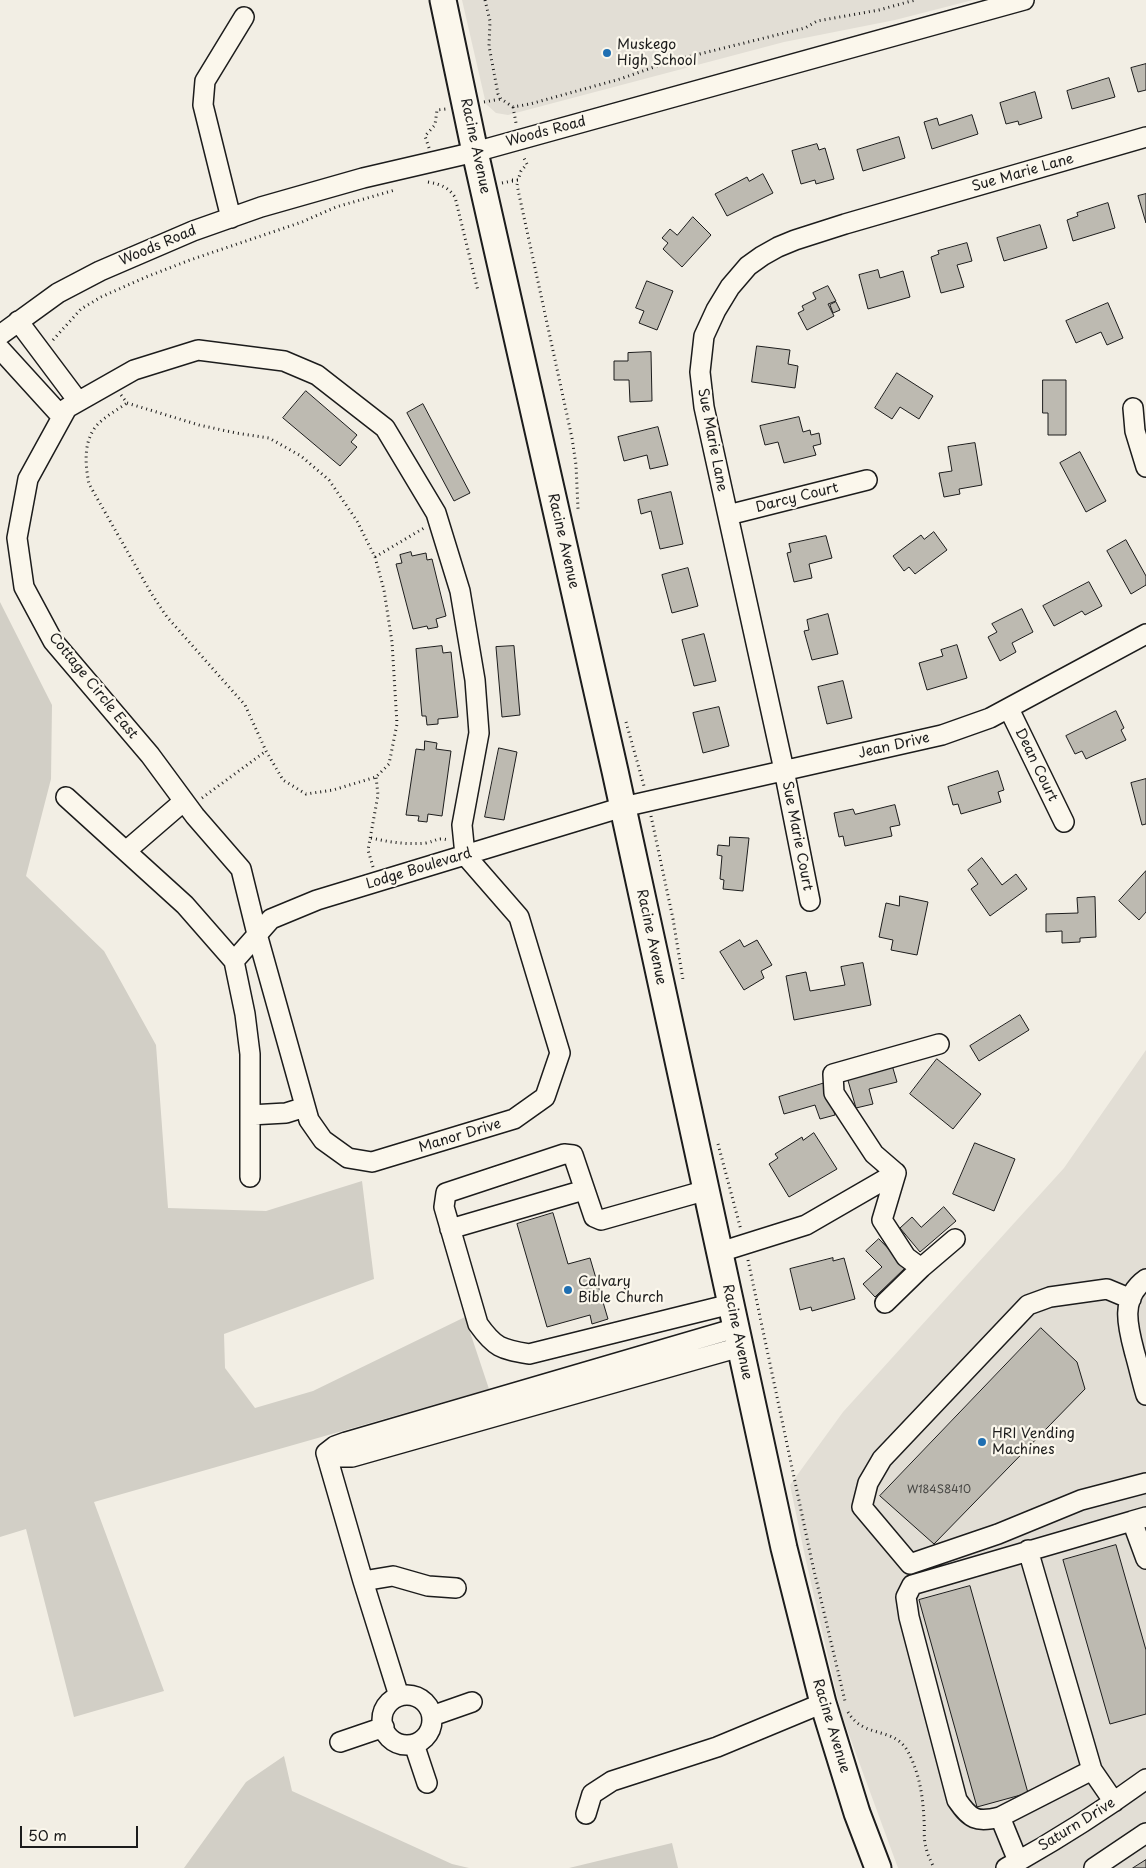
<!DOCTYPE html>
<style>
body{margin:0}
#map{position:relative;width:1146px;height:1868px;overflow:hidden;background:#f2eee4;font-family:"Playpen Sans",sans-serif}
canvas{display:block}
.scale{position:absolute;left:20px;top:1826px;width:118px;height:22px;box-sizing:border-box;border:2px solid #1c1c1c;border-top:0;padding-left:6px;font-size:15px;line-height:18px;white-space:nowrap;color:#1c1c1c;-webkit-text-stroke:4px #fbf7ec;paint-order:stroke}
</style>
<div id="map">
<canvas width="1146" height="1868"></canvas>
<div class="scale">50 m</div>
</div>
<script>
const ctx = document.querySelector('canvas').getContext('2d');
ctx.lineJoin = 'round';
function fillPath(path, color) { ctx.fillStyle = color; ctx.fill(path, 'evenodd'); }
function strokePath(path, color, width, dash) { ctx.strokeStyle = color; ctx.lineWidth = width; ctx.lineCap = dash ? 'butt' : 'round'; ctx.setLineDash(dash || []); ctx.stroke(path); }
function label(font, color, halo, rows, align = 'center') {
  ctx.font = font + ' "Playpen Sans",sans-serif'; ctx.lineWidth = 4.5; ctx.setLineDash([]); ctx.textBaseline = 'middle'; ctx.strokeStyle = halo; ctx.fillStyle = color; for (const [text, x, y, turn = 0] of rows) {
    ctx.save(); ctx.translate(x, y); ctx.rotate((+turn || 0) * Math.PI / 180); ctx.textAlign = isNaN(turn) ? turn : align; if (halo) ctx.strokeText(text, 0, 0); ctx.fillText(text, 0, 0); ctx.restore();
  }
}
const built = new Path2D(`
 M462 0H973L895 20 784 42 508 115 496 113 486 104Z
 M1146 1050V1868H898L841 1713 806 1561 790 1485 843 1412 1064 1168Z`);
const green = new Path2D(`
 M0 602 52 705 51 779 26 876 104 951 156 1045 168 1208 266 1211 362 1181 374 1279 224 1334 225 1368 255 1408 313 1391 465 1317 489 1389 94 1502 164 1691 74 1717 26 1529 0 1537Z
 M284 1756 292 1791 452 1864 469 1868H184L246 1782Z
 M672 1843 678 1868H569Z`);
const building = new Path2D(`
 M1146 64V90L1138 92 1131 68Z
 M1109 78 1115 97 1072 109 1067 91Z
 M1035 92 1042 118 1019 125 1018 121 1006 124 1000 103Z
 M972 115 978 134 932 149 924 122 937 118 939 125Z
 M899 137 905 158 863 171 857 150Z
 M817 144 819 150 825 148 834 179 816 184 815 180 801 184 792 151Z
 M763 174 773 193 727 216 715 194 747 177 749 181Z
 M1146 194V223L1138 196Z
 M1108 203 1115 228 1073 241 1067 220 1078 216 1077 213Z
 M693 217 711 235 682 267 663 249 668 243 662 238 670 229 677 235Z
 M1040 225 1047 248 1004 261 997 238Z
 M967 243 972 261 957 265 964 287 941 293 931 257 939 254 938 251Z
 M878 270 880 278 903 271 910 297 868 309 859 275Z
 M647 281 673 291 657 330 639 323 644 311 636 308Z
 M828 286 836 301 828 304 834 316 807 330 798 313 804 310 802 306 816 299 813 293Z
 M836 302 840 310 833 313 830 305Z
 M1108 303 1123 338 1107 345 1101 332 1076 343 1066 321Z
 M757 346 790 350 788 364 798 366 795 388 752 382Z
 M651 352 652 401 630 402 629 380H614V361H628V353Z
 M897 373 933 396 919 419 900 407 892 419 875 408Z
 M1043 380H1066V435H1048V413H1043Z
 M306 391 357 435 351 442 357 447 340 466 283 418Z
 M423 404 470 493 454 501 407 413Z
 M799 417 803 432 810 430 811 435 819 433 821 444 813 446 816 455 784 463 778 442 765 445 760 426Z
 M658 427 668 465 650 469 647 455 624 461 618 437Z
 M975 443 982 485 959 489 960 494 944 497 939 473 952 471 948 447Z
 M1080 452 1106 501 1086 512 1060 463Z
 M671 492 683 544 660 549 651 511 641 514 638 500Z
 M934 532 947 550 915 574 909 567 904 571 893 556 921 535 924 539Z
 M826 536 832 558 809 564 812 578 794 582 787 553 791 552 789 544Z
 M1126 540 1146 576V585L1131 594 1107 551Z
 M411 552 412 556 426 553 427 560 432 559 446 616 436 619 438 627 428 629 427 626 413 629 396 564 402 563 400 555Z
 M688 568 698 606 672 613 662 575Z
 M1089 582 1102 606 1085 615 1082 611 1054 626 1043 606Z
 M1022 609 1033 632 1012 643 1016 652 1000 661 988 637 997 632 992 624Z
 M828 614 838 654 812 660 804 631 809 630 807 620Z
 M704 634 716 681 694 686 682 640Z
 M957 645 967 678 927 690 919 663 943 656 941 650Z
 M442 646 443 653 451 652 458 717 438 719V724L427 725 426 716H422L416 649Z
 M514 646 520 715 502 717 496 647Z
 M843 681 852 718 827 724 818 687Z
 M719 707 729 746 703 753 693 713Z
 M1116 711 1124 728 1121 730 1126 740 1086 759 1082 751 1075 754 1066 736Z
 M425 741 437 743 436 749 451 751 442 816 428 814 427 822 418 821 419 816 406 815 416 749 424 750Z
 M499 748 517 752 504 820 485 817Z
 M998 771 1004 790 998 792 1001 802 961 814 958 804 953 805 948 787Z
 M1146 779V824L1142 825 1131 783Z
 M895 805 900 825 890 827 892 836 845 846 843 836 839 837 834 813 853 809 855 814Z
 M730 837 749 838 743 891 723 889 724 880 720 879 722 856 717 855 718 845 729 846Z
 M982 858 1002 885 1016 874 1027 889 990 916 971 889 978 884 968 870Z
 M1146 871V912L1139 920 1119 901Z
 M900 896 928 902 917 955 891 950 893 940 879 937 886 903 899 906Z
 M1095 897 1096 937 1080 938V942L1062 943V931L1046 932V914L1078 913 1077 898Z
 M740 940 744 947 757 940 772 965 761 971 764 978 744 990 720 952Z
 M863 963 871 1005 794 1020 786 976 806 972 810 991 845 985 841 967Z
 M1020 1015 1029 1030 979 1061 970 1046Z
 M937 1059 981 1094 953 1129 910 1094Z
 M892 1065 897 1082 869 1089 873 1104 856 1108 847 1077Z
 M825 1083 835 1115 820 1119 815 1105 784 1114 779 1097Z
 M814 1133 837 1169 789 1197 769 1164 778 1158 775 1154 802 1137 803 1140Z
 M975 1143 1015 1159 994 1211 953 1194Z
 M944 1207 956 1221 920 1252 900 1228 912 1217 921 1227Z
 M553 1213 568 1264 590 1258 608 1319 592 1324 590 1315 547 1327 517 1224Z
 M879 1239 906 1267 875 1297 863 1284 882 1267 866 1251Z
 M833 1258V1261L844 1258 855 1299 812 1311 811 1307 800 1310 790 1269Z
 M1041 1328 1077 1362 1085 1389 934 1544 880 1496Z
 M1116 1545 1146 1650V1714L1110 1724 1063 1560Z
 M970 1586 1028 1793 977 1807 919 1600Z
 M1146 1860V1868H1133Z`);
const path = new Path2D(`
 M485 0 490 21 489 46 498 94 501 99 513 107 530 104 620 79 671 61 805 28 817 21 879 10 915 0
 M484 102 501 99
 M513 107 516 123
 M429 148 425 136 435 125 437 110 446 109
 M512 180H518L517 185 572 438 576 465 578 509
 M428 182C440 184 448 187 455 197L478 291
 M502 183 518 180 521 171 527 164 523 156
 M53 340 81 309 101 297 146 277 190 260 302 222 336 207 395 190
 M121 395 127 403 199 425 236 433 269 438 301 456 329 480 357 521 375 557 384 590 392 642 397 724 389 764 376 777 333 790 306 794 283 780 266 751 245 705 167 617 151 593 89 484C85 464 83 440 98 424 106 416 117 410 127 403
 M375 557 424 528
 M626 722 644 786
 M202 798 266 751
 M651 816 673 919 683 980
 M371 838C389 842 407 845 426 843 436 841 437 837 448 840
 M373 867 368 850 378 795 376 777
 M718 1144 741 1230
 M748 1260 812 1562 845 1701
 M848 1712C864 1739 892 1726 907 1750 919 1771 923 1796 924 1820 925 1828 923 1838 926 1847 927 1854 931 1861 934 1868`);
const minor = new Path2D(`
 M231 218 203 105 205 81 244 17
 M18 321 78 401
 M0 335 58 293 100 271 193 231 261 207 363 178 475 152 1024 0
 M0 349 62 417
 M198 350 284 361 317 375 385 428 436 513 460 591 475 680 479 733 462 825 465 855 519 917 560 1053 545 1097 514 1119 372 1162 348 1158 323 1140 309 1120 257 934 241 869 195 816 150 755 53 641 24 587 17 538 28 479 67 408 134 370Z
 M1133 408 1135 431 1146 467
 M728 515 867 480
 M1009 709 1064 822
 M66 797 185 905 234 961 245 1014 250 1054V1177
 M126 851 184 801
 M810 901 784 770 704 407 700 372 704 336 716 310 730 287 748 266 762 256 778 247 795 240 845 224 1146 137
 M234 961 271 919 317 900 623 807 942 735 990 718 1146 634
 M250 1115 286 1113 305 1107
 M896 1173 874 1154 834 1093 833 1074 939 1044
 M896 1173 882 1220 906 1257 921 1268 955 1239
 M707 1190 601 1220 594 1217 573 1155 564 1154 446 1193 444 1207 478 1324C495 1348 501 1349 529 1354L731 1304
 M450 1229 584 1190
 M720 1252 806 1225 896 1173
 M1146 1279C1119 1298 1128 1328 1135 1354 1139 1368 1142 1382 1146 1395
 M1131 1299 1107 1289 1050 1297 1028 1305 882 1459 868 1483 862 1507 910 1564 998 1534 1081 1500 1146 1483
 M885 1303 921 1268
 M326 1453 336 1457H352L740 1347
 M326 1453 335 1446 346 1442 736 1328
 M326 1453 363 1581 399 1696
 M1146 1517 1132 1521 1146 1559
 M1028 1550 1092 1770
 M363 1581 393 1576 428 1586 456 1588
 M382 1720a25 25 0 1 1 50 0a25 25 0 1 1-50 0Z
 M432 1716 472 1702
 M340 1742 384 1727
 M414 1744 427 1783
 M586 1814 592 1794 612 1781 717 1747 823 1703
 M1000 1817C976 1823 970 1819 957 1800L909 1617 906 1597 912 1585 1132 1521
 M1018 1861 1000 1817 1092 1770 1114 1802
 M1006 1868C1055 1841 1101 1812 1146 1779
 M1094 1868 1146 1833`);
const major = new Path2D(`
 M443 0 475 152 615 771 784 1548 823 1703 857 1813 878 1868`);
const markers = [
 [607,53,5,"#1f6fb2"],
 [568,1290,5,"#1f6fb2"],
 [982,1442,5,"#1f6fb2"]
];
const numberNames = [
 ["W184S8410",939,1490]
];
const poiNames = [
 ["Muskego",617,45],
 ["High School",617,61],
 ["Calvary",578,1282],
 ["Bible Church",578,1298],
 ["HRI Vending",992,1434],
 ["Machines",992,1450]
];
const streetNames = [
 ["Woods Road",546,132,-15],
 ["Racine Avenue",475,146,78],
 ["Sue Marie Lane",1023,173,-16],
 ["Woods Road",158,246,-23],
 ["Sue Marie Lane",712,440,79],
 ["Darcy Court",797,498,-14],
 ["Racine Avenue",563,541,77],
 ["Cottage Circle East",93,686,51],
 ["Jean Drive",894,746,-13],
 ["Dean Court",1036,765,64],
 ["Sue Marie Court",797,836,79],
 ["Lodge Boulevard",419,869,-17],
 ["Racine Avenue",651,937,78],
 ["Manor Drive",460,1136,-17],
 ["Racine Avenue",737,1332,78],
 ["Racine Avenue",831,1726,73],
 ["Saturn Drive",1077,1825,-32]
];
fillPath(built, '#e2ded5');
fillPath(green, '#d2cfc6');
fillPath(building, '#bdbab1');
strokePath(building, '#1c1c1c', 1);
strokePath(minor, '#1c1c1c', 22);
strokePath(major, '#1c1c1c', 29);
strokePath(path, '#1c1c1c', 3, [1, 4]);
strokePath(minor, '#fbf7ec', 19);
strokePath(major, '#fbf7ec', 25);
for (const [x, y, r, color] of markers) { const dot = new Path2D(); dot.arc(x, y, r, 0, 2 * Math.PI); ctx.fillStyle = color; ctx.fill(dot); strokePath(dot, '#fbf7ec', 2); }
label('11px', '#444441', null, numberNames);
label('14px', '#1c1c1c', '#fbf7ec', poiNames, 'left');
label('14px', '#1c1c1c', '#fbf7ec', streetNames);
</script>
